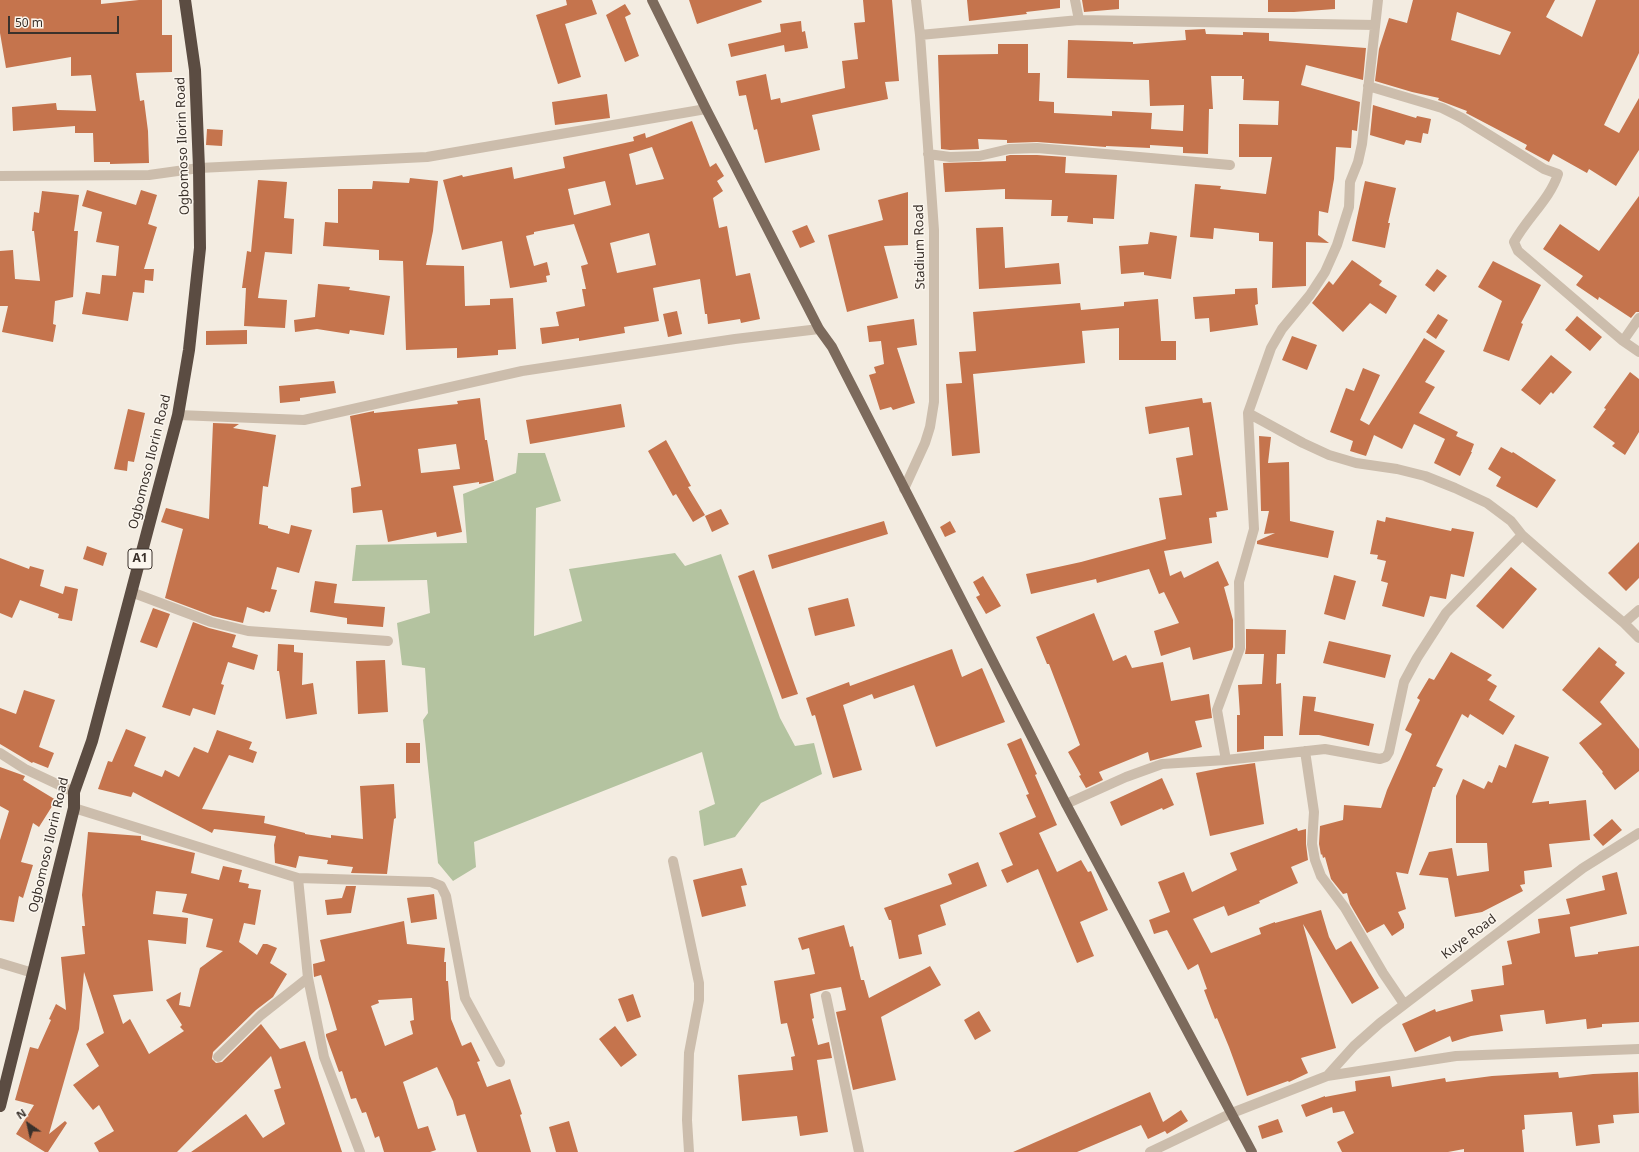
<!DOCTYPE html>
<style>
body{margin:0}
#map{position:relative;width:1639px;height:1152px;overflow:hidden;background:#f3ece1;font-family:"Noto Sans",sans-serif}
canvas{display:block}
.north{position:absolute;left:8px;top:1104px;width:40px;height:40px;-webkit-text-stroke:3px #fbf6ee;paint-order:stroke;rotate:326deg;font-size:11px;font-weight:700;line-height:16px;text-align:center;color:#3a312b}
.north::after{content:'';display:block;margin:auto;width:14px;height:18px;background:#3a312b;clip-path:polygon(50% 0,100% 100%,50% 72%,0 100%)}
.scale{position:absolute;left:8px;top:16px;width:111px;height:18px;box-sizing:border-box;border:2px solid #3a312b;border-top:0;padding-left:5px;font-size:12px;line-height:14px;white-space:nowrap;color:#3a312b;-webkit-text-stroke:3px #fbf6ee;paint-order:stroke}
</style>
<div id="map">
<canvas width="1639" height="1152"></canvas>
<div class="north">N</div>
<div class="scale">50 m</div>
</div>
<script>
const ctx = document.querySelector('canvas').getContext('2d');
ctx.lineJoin = 'round';
function fillPath(path, color) { ctx.fillStyle = color; ctx.fill(path, 'evenodd'); }
function strokePath(path, color, width, dash) { ctx.strokeStyle = color; ctx.lineWidth = width; ctx.lineCap = dash ? 'butt' : 'round'; ctx.setLineDash(dash || []); ctx.stroke(path); }
function label(font, color, halo, rows, align = 'center') {
  ctx.font = font + ' "Noto Sans",sans-serif'; ctx.lineWidth = 3; ctx.setLineDash([]); ctx.textBaseline = 'middle'; ctx.strokeStyle = halo; ctx.fillStyle = color; for (const [text, x, y, turn = 0] of rows) {
    ctx.save(); ctx.translate(x, y); ctx.rotate((+turn || 0) * Math.PI / 180); ctx.textAlign = isNaN(turn) ? turn : align; if (halo) ctx.strokeText(text, 0, 0); ctx.fillText(text, 0, 0); ctx.restore();
  }
}
const green = new Path2D(`
 M518 453H545L561 501 536 508 534 636 582 621 569 569 675 553 685 566 721 554 780 718 795 746 814 743 822 774 761 803 735 837 704 846 699 811 715 804 702 752 474 842 476 867 453 881 438 863 423 720 428 713 425 668 402 665 397 623 430 613 427 580 352 581 356 545 467 543 463 494 516 473Z`);
const building = new Path2D(`
 M0 0H101V4L139 0H162V35H172V72L136 73 140 101 144 100 148 131 149 163 110 164V162H94L93 133H75V126L13 131 12 107 56 103 57 110 96 111 91 75 71 76V57L6 68 0 33Z
 M566 0H592L597 14 565 24 581 77 558 84 536 15 567 5Z
 M689 0H761L762 2 697 24Z
 M863 0H892L899 81 885 82 888 99 812 115 820 150 765 163 757 129 754 130 746 95 739 96 736 81 766 74 771 100 780 98 781 103 845 88 842 61 858 59 854 23 865 22Z
 M967 0H1060V8L1026 12 1027 14 969 21Z
 M1082 0H1119V9L1084 12Z
 M1268 0H1335V9L1294 12H1268Z
 M1413 0H1555L1546 17 1582 37 1596 0H1639V53L1604 125 1619 133 1639 98V150L1616 186 1589 169 1587 173 1553 154 1549 162 1525 149 1527 145 1468 114 1466 113 1467 111 1438 100 1439 98 1412 92 1375 81 1379 49 1389 18 1407 23ZM1457 12 1511 32 1500 55 1451 40Z
 M625 4 631 14 625 17 639 56 625 62 606 15Z
 M801 21 802 32 805 31 808 48 785 52 784 45 731 57 728 44 781 32 780 24Z
 M1205 29 1206 34 1243 35V32L1269 33V41L1366 48 1363 80 1306 65 1301 85 1360 102 1357 131 1352 130 1351 148 1336 147 1334 179 1328 213 1319 211 1318 235 1329 243 1306 242V286L1272 288 1273 242 1259 241V233L1214 228 1213 239 1190 237 1195 184 1221 186 1220 189 1266 194 1272 157H1239V124L1278 125 1279 101 1243 100 1244 79H1242V76H1211L1213 109H1209L1208 154 1183 153V147L1150 145V148L1106 146V147L1037 142 1007 143V140L978 139 979 149 950 150 941 149 938 55 998 54V44H1028V73H1040L1039 101 1054 102V113L1112 116V111L1152 113 1151 129 1183 131 1184 105 1150 106 1149 80 1067 78 1068 40 1133 42V44L1186 40 1185 30Z
 M607 94 610 118 555 125 552 102Z
 M1373 105 1416 118 1417 116 1431 119 1428 134 1423 133 1421 143 1406 140 1404 145 1370 135Z
 M692 121 710 167 716 163 724 176 717 181 723 191 713 198 719 228 727 226 736 276 750 273 760 319 741 323 740 319 708 324 707 314H705L700 279 653 288 659 321 624 327 625 333 579 341V338L542 344 540 328 559 326 556 312 585 306 582 289H586L581 266 588 264 574 224 534 232V234L526 236 534 266 547 262 550 275 546 276 547 282 510 288 502 241 462 250 443 180 462 175 463 177 512 167 514 179 565 168 563 157 634 141 633 137 645 133 646 138 649 137ZM652 147 664 179 636 185 629 154ZM605 181 611 205 574 215 568 189ZM649 233 656 265 617 273 610 243Z
 M207 129 223 130 222 146 206 145Z
 M1010 155H1037L1066 157 1065 173 1117 175 1114 219 1093 218V224L1067 222 1068 216H1051L1052 200 1005 199V189L945 192 943 163 1006 161V156Z
 M410 178 438 181 433 231 426 265 464 266 465 306 490 305V299L513 298 516 349 498 350V355L457 358V348L406 350 403 261 379 260V250L323 246 325 222 338 223V189H372L373 181 409 183Z
 M258 180 287 182 284 218 294 219 292 254 265 252 258 298 287 300 285 328 244 326 246 288H242L247 251 251 252Z
 M1365 181 1396 188 1388 223H1390L1385 248 1352 241Z
 M87 190 136 205 141 190 157 195 148 224 157 227 144 269H154L153 281 145 280 144 293 133 292 128 321 82 314 86 292 100 294 102 275 116 276 119 246 96 242 102 212 82 206Z
 M42 191 79 195 74 231H78L73 297 55 301 53 324 56 325 53 342 2 332 8 306H0V251L13 250 15 279 40 281 34 231H32L34 212 39 213Z
 M908 192V245L884 246 898 298 847 312 828 235 883 220 878 200Z
 M1639 196V312H1636L1631 318 1599 297 1598 300 1576 285 1583 276 1543 249 1560 224 1599 251Z
 M807 225 815 242 800 248 792 231Z
 M1003 227 1005 268 1059 263 1061 284 979 289 976 228Z
 M1150 232 1177 236 1171 279 1144 275V272L1121 274 1119 246 1148 244Z
 M1352 260 1382 281 1379 285 1397 296 1386 314 1370 303 1343 332 1312 303 1329 281 1333 285Z
 M1493 261 1541 285 1521 323 1523 324 1509 361 1483 351 1502 301 1478 287Z
 M1437 269 1447 276 1434 292 1425 285Z
 M318 284 350 287 349 290 390 296 384 335 350 330 349 334 317 329 295 332 294 320 315 317Z
 M1257 288 1258 304 1255 305 1258 325 1210 332 1209 318 1195 319 1193 297 1235 294V289Z
 M1158 299 1161 341H1176V360H1119V328L1082 331 1085 363 973 374 980 453 952 456 946 384 962 383 959 352 976 351 973 312 1080 303 1081 310 1124 306V302Z
 M677 311 682 334 668 337 663 314Z
 M1438 314 1448 320 1436 339 1426 332Z
 M1577 316 1602 337 1590 351 1565 330Z
 M914 319 917 345 897 348 915 403 893 410 891 407 880 410 869 375 876 373 874 367 884 364 881 341 869 342 867 326Z
 M247 330V344L206 345V331Z
 M1292 336 1317 345 1307 370 1282 360Z
 M1424 338 1445 351 1425 382 1435 387 1419 413 1458 432 1456 436 1474 444 1471 452H1472L1460 476 1434 463 1445 439 1414 424 1402 449 1374 435 1366 456 1350 451 1353 441 1330 432 1346 388 1354 391 1363 368 1380 375 1360 420 1369 425Z
 M1551 355 1572 372 1553 394 1551 392 1540 405 1521 390Z
 M1630 372 1639 379V432L1625 455 1612 446 1615 443 1593 427 1606 409 1604 408Z
 M334 381 336 393 300 398V401L280 403 279 386Z
 M480 398 485 440H487L494 481 479 484V482L453 486 462 532 437 537 436 532 388 542 382 510 353 513 351 488 361 486 350 416 374 411V413L458 404 457 401ZM456 444 460 469 421 473 418 449Z
 M1202 398 1203 403 1211 402 1228 510 1216 512 1217 517 1209 518 1212 543 1164 551 1170 576 1181 571 1184 578 1218 561 1229 585 1224 587 1233 620V647L1232 650 1193 660 1190 647 1161 656 1154 631 1179 623 1164 592 1159 594 1149 569 1097 583 1096 579 1031 594 1026 574 1081 562 1166 539 1159 498 1182 495 1176 458 1193 455 1189 427 1149 434 1145 407Z
 M621 404 625 427 530 444 526 420Z
 M128 409 145 413 134 462 128 461 127 471 114 469Z
 M213 423 239 424 233 428 276 435 268 487 263 486 259 524 268 526V528L289 534 291 525 312 530 299 573 277 567 271 589 277 590 270 612 265 611 264 613 247 607 243 623 213 616 165 598 183 529 161 522 166 508 209 519Z
 M1259 436 1271 437 1268 463 1289 462 1290 521 1334 531 1328 558 1257 544V541L1275 533 1264 534 1269 511H1261Z
 M666 440 691 486 688 487 705 515 693 522 676 494 673 496 648 451Z
 M1501 447 1512 453 1513 452 1556 480 1537 508 1496 486 1501 477 1488 469Z
 M721 509 729 524 712 532 705 516Z
 M1386 517 1451 531 1452 528 1474 532 1464 577 1451 574 1446 599 1430 596 1424 617 1382 606 1388 583 1381 581 1386 561 1377 559 1378 555 1370 554 1377 520 1385 522Z
 M884 521 888 534 772 569 768 555Z
 M950 521 956 532 945 537 940 527Z
 M1639 542V578L1626 591 1608 573Z
 M87 546 107 553 103 566 83 559Z
 M0 558 29 569 30 566 44 570 40 586 63 594 65 586 78 589 72 621 58 618 59 614 20 600 12 618 0 613Z
 M1511 567 1537 589 1503 629 1476 606Z
 M754 570 798 694 782 699 738 576Z
 M1334 575 1356 581 1345 620 1324 614Z
 M983 576 1001 606 986 614 976 597 980 595 973 582Z
 M315 581 337 584 334 603 385 607 383 627 347 624V618L310 612Z
 M848 598 855 626 815 636 808 608Z
 M153 608 170 614 157 648 140 642Z
 M1094 613 1113 661 1126 655 1132 668 1163 662 1171 701 1209 694 1212 718 1195 721 1202 747 1150 761 1148 752 1099 772 1103 780 1086 788 1079 776 1081 775 1068 752 1080 745 1049 664H1047L1036 637Z
 M193 622 209 628 236 635 232 647 258 655 254 670 228 662 221 684 224 685 215 715 193 708 190 716 162 707Z
 M1246 629 1286 630 1285 654H1277L1276 684 1281 683 1283 736H1264V749L1237 752V715H1240L1238 685 1262 684 1264 654H1245L1246 648Z
 M1329 641 1391 655 1385 678 1323 663Z
 M278 644 294 645V652L303 653 302 685 313 683 317 714 286 719 279 671H277Z
 M1599 647 1617 662 1615 665 1625 673 1600 702 1639 749V771L1615 790 1602 773 1603 772 1579 743 1602 724 1562 690Z
 M952 649 962 677 982 668 1005 722 936 747 914 685 874 699 872 694 843 705 862 770 833 778 815 715 812 716 806 698 849 682 850 686Z
 M1451 652 1492 675 1487 680 1497 686 1489 700 1515 716 1503 735 1470 714 1468 718 1462 714 1436 766 1443 769 1435 787H1433L1408 874 1396 872 1406 909 1398 912 1404 924V928L1392 936 1384 924 1367 933 1350 904 1347 893 1343 894 1331 879 1325 857 1323 858 1322 854 1321 855 1319 844 1320 826 1343 820 1344 805 1381 808 1387 790 1412 734 1405 730 1420 700 1417 698 1429 678 1434 680Z
 M385 660 388 712 358 714 356 661Z
 M24 690 55 700 39 747 54 753 48 768 33 762 32 763 0 744V708L16 714Z
 M1303 696 1316 697 1314 711 1374 724 1369 746 1319 735H1299Z
 M126 729 146 737 134 766 162 777 165 770 179 777 194 747 208 753 217 730 252 742 249 749 257 752 253 763 229 755 202 809 265 816 264 823 305 833V834L331 838V835L363 839 360 786 394 784 396 818 394 819 387 874 351 873 353 867 327 864 328 860 299 856 296 868 275 863 274 845 276 836 214 829 212 833 133 792 131 797 98 789 108 761 112 762Z
 M1021 738 1037 774 1035 775 1057 825 1039 833 1057 872 1081 860 1088 872 1091 871 1108 910 1080 922 1094 956 1077 963 1038 869 1007 883 1001 870 1013 865 999 833 1036 817 1026 795 1029 794 1007 744Z
 M406 743H420V763H406Z
 M1515 744 1549 757 1532 803 1549 801V804L1586 800 1590 840 1549 844 1552 867 1524 871 1525 884 1520 885 1523 891 1482 912 1455 917 1448 878 1419 875 1429 852 1452 848 1457 876 1489 871 1487 843H1456V796L1463 779 1484 789 1488 781 1492 783 1499 765 1506 768Z
 M1255 763 1264 824 1210 836 1196 773 1226 767Z
 M0 767 25 776 23 780 56 800 39 827 33 823 21 862 33 865 23 898 19 896 14 922 0 920V840L9 811 0 806Z
 M1162 778 1174 805 1163 810 1162 808 1121 826 1110 802Z
 M1612 819 1622 830 1603 846 1593 835Z
 M1297 828 1298 831 1306 829V844L1308 860 1291 867 1298 883 1259 901 1260 903 1228 916 1224 906 1193 919 1211 953 1261 934 1259 928 1275 922V923L1321 910 1329 937 1336 950 1351 941 1379 988 1352 1004 1303 924 1336 1048 1301 1058 1308 1073 1289 1082 1288 1081 1247 1096 1229 1047 1217 1018 1215 1019 1204 990 1207 989 1198 964 1188 970 1167 930 1154 934 1149 920 1170 912 1158 882 1184 872 1192 892 1237 870 1230 853Z
 M88 832 141 836V840L195 853 191 873 219 880 223 866 242 870 239 882 249 884 248 888 261 890 255 925 244 923 239 942 257 955 263 944H267L277 948 270 963 287 974 273 997 256 1010 213 1052 212 1059 216 1063 222 1062 261 1024 280 1049 305 1041 342 1152H191L246 1114 263 1138 285 1124 274 1090 281 1088 271 1056 177 1152H99L94 1143 114 1131 99 1105 93 1110 73 1085 99 1066 86 1044 104 1033 84 972 79 1029 49 1134 65 1121 67 1123 48 1152H45L16 1134 34 1105 15 1100 30 1047 38 1049 51 1020 49 1019 56 1004 66 1010 61 957 85 954 82 926H85L82 895ZM156 891 187 894 182 912 213 919 206 947 223 951 200 968 190 1007 179 1005 181 992 166 1000 182 1025 180 1027 184 1031 149 1054 130 1019 123 1024 113 995 153 991 148 940 186 944 188 918 153 914Z
 M978 862 987 886 940 905 946 925 918 935 922 954 899 959 891 920H889L884 908 952 884 948 874Z
 M742 868 747 885 741 886 746 906 702 917 693 880Z
 M1617 872 1627 914 1570 927 1575 957 1598 954V952L1639 946V1022L1602 1024V1027L1587 1029 1586 1019 1546 1024 1544 1010 1500 1015 1503 1031 1471 1036 1452 1042 1450 1036 1415 1052 1402 1024 1435 1009 1436 1012 1473 1001 1471 990 1504 985 1502 966 1512 964 1507 941 1540 933 1538 919 1570 914 1566 899 1605 890 1602 876Z
 M346 886H356L351 913 327 915 325 900 342 898Z
 M434 894 437 919 411 923 407 898Z
 M404 921 407 944 445 948 444 962H446V981H448L451 1019 462 1046 471 1042 480 1061 477 1062 487 1087 510 1079 522 1114 520 1115 531 1152H477L465 1114 457 1116 453 1101 437 1067 403 1082 418 1129 428 1126 436 1150 430 1152H384L379 1136 375 1138 366 1112 362 1113 356 1098 351 1099 342 1071 339 1072 326 1036V1034L337 1030 321 975 314 977 313 964 325 961 320 940ZM412 998 414 1020 410 1021 413 1034 385 1046 371 1006 379 1003 378 1000Z
 M844 925 850 947 853 946 861 980H864L869 998 930 966 941 985 881 1017 896 1080 853 1090 836 1012 846 1010 841 987 824 990 810 994 814 1018 812 1019 818 1045 829 1042 832 1058 817 1060 828 1132 800 1136 797 1116 742 1121 738 1075 793 1070 791 1057 795 1056 787 1023 781 1024 774 981 815 974 809 948 802 950 798 938Z
 M633 994 641 1017 627 1022 618 999Z
 M979 1011 991 1031 975 1040 964 1020Z
 M615 1026 637 1055 621 1067 599 1039Z
 M1558 1072 1559 1078 1593 1074 1638 1072 1639 1113 1613 1115 1614 1123 1598 1125 1600 1143 1576 1146 1572 1112 1524 1115 1525 1129 1522 1130 1524 1152H1464V1149L1448 1152H1342L1337 1142 1354 1133 1344 1111 1333 1113 1332 1107 1306 1117 1301 1105 1325 1096V1097L1356 1091 1355 1081 1390 1076 1392 1087 1445 1078 1446 1082 1492 1076Z
 M1150 1092 1163 1122 1181 1110 1188 1121 1167 1134 1165 1131 1148 1139 1141 1125 1077 1152H1013Z
 M1278 1119 1283 1132 1262 1139 1258 1126Z
 M569 1121 578 1152H556L549 1127Z`);
const minor = new Path2D(`
 M1075 0 1079 20
 M920 35 1079 20 1375 25
 M1368 86 1442 108 1462 118 1544 169 1558 174C1550 199 1527 218 1514 242L1518 251 1623 341 1639 352
 M928 154 950 157 979 156 1009 149 1037 148 1230 165
 M0 176 149 175 199 168 427 157 706 109
 M1623 341 1639 318
 M1248 413 1303 443 1329 455 1356 463 1397 469 1425 476 1455 488 1487 503 1511 521 1522 535 1586 591 1624 623 1639 638
 M178 415 304 420 522 371 735 339 819 329
 M904 489 925 443 930 427 934 402V230L920 35 916 0
 M131 592 211 622 248 631 388 641
 M1624 623 1639 610
 M1305 751 1314 812 1312 844 1315 860 1321 876 1345 908 1383 973 1404 1004
 M0 753 25 769 74 792
 M1226 760 1217 710 1240 648 1239 582 1254 529 1248 413 1271 348 1282 329 1310 295 1325 272 1337 245 1349 207 1350 182 1358 162 1362 144 1378 0
 M1066 804 1126 777 1162 764 1226 760 1325 749 1380 759 1386 757 1389 752 1404 682 1417 658 1446 613 1522 535
 M74 808 298 878 431 882 441 886 446 896 465 998 500 1062
 M673 861 699 983V1000L689 1053 687 1120 689 1152
 M298 878 308 978 324 1057 360 1152
 M0 963 33 973
 M826 996 859 1152
 M218 1057 261 1015 308 978
 M1327 1076 1354 1046 1380 1023 1583 868 1639 833
 M1150 1152 1232 1113 1327 1076 1456 1056 1639 1049`);
const major = new Path2D(`
 M652 0 706 109 819 329 832 347 1066 804 1252 1152`);
const highway = new Path2D(`
 M0 1106 74 808V792L92 741 178 415 189 350 200 248 199 168 195 70 185 0`);
const shields = [
 [140,559,24]
];
const shieldNames = [
 ["A1",140,559]
];
const streetNames = [
 ["Ogbomoso Ilorin Road",183,146,-92],
 ["Stadium Road",920,247,-91],
 ["Ogbomoso Ilorin Road",150,462,-76],
 ["Ogbomoso Ilorin Road",49,845,-77],
 ["Kuye Road",1469,937,-37]
];
fillPath(green, '#b4c3a0');
fillPath(building, '#c5744d');
strokePath(minor, '#ccbdac', 10);
strokePath(major, '#7c6a5c', 10);
strokePath(highway, '#5b4c42', 12);
for (const [x, y, w] of shields) { const box = new Path2D(); box.roundRect(x - w / 2, y - 10, w, 20, 3); ctx.fillStyle = '#fbf6ee'; ctx.fill(box); strokePath(box, '#3a312b', 1); }
label('bold 12px', '#3a312b', null, shieldNames);
label('13px', '#3a312b', '#fbf6ee', streetNames);
</script>
